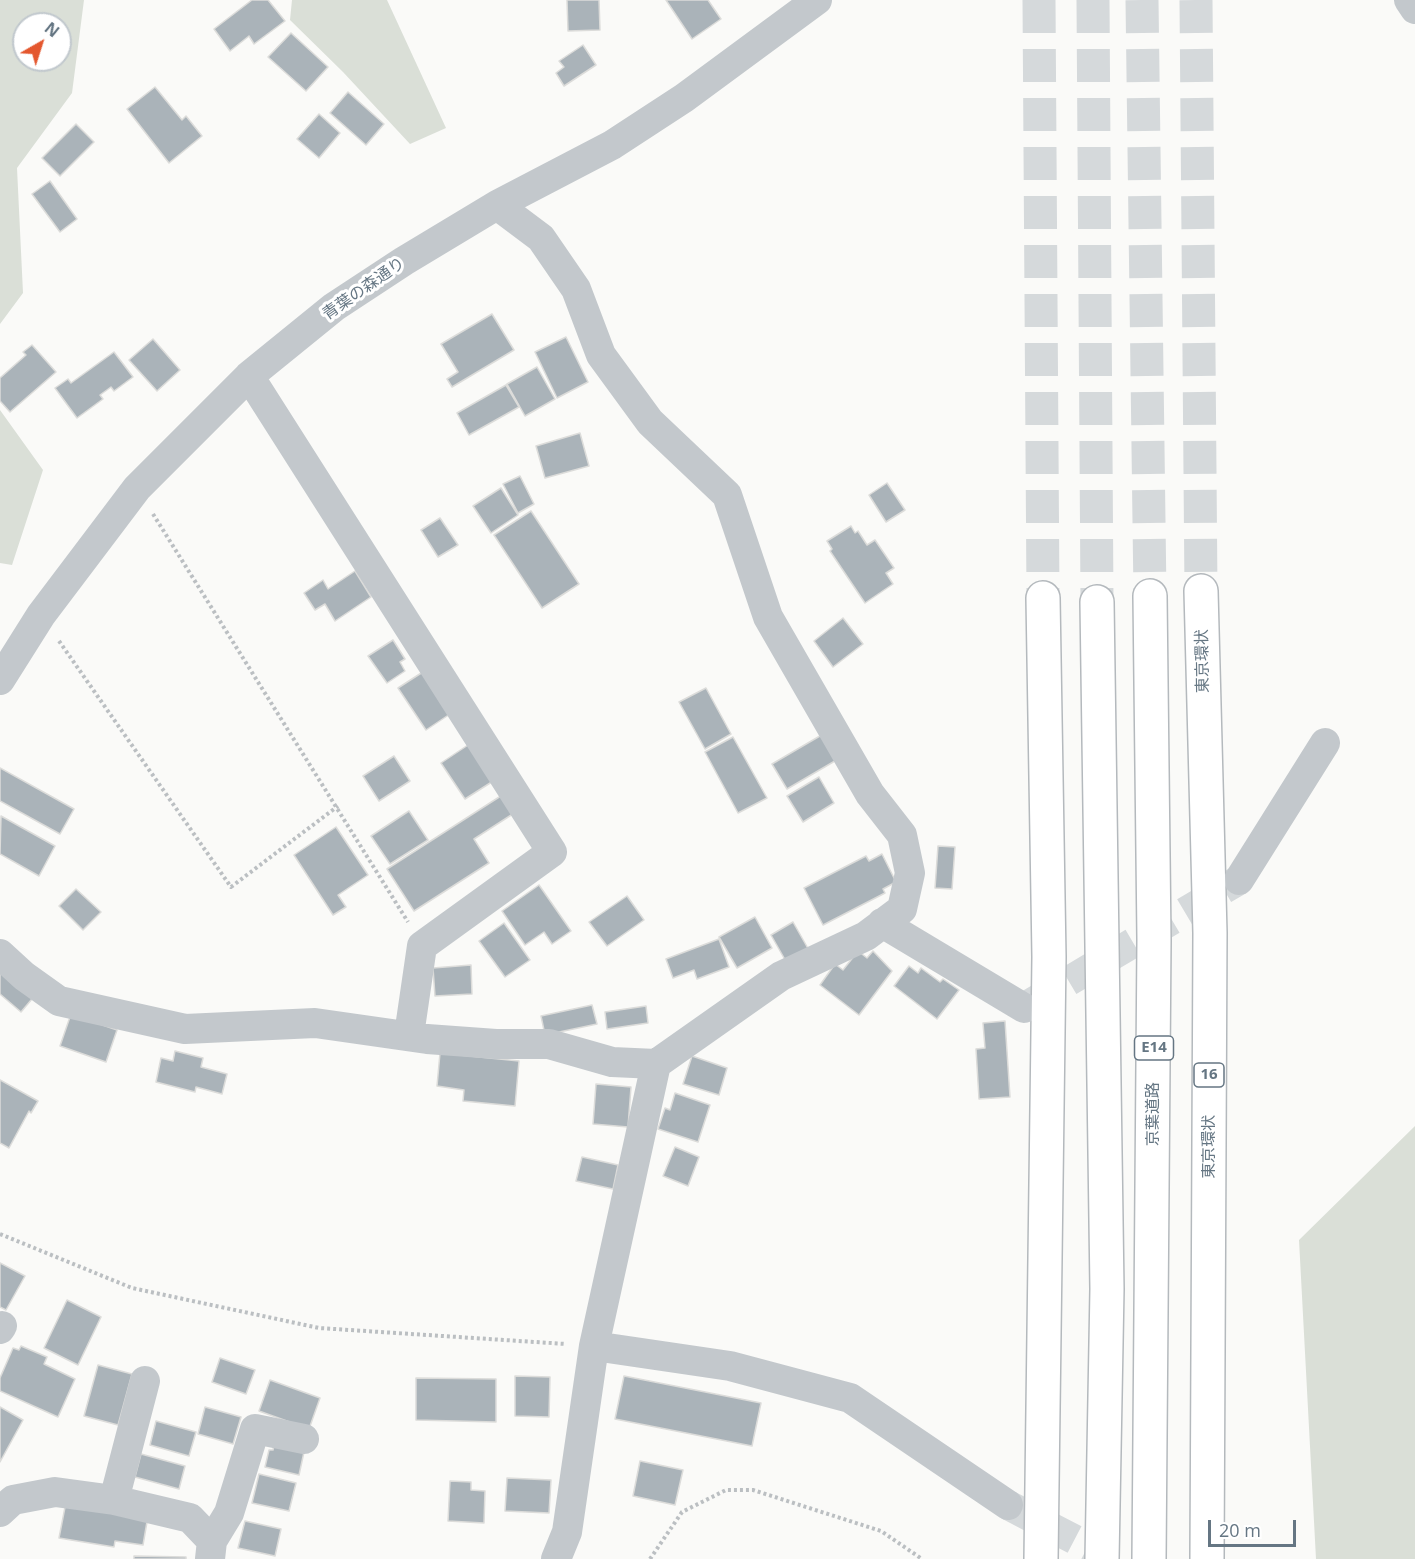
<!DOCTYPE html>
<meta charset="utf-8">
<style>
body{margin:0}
#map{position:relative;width:1415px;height:1559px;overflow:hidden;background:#fafaf8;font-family:"Open Sans",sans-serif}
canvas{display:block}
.north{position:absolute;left:12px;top:12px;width:60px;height:60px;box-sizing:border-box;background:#fff;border:2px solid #c1c8cd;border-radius:50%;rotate:39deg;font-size:16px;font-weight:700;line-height:24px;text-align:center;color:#657683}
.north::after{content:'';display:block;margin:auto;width:21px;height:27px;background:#e4572e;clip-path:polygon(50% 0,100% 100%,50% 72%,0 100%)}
.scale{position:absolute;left:1208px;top:1520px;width:88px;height:27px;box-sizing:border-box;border:3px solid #657683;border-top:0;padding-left:8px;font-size:18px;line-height:21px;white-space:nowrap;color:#657683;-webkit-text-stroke:4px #fff;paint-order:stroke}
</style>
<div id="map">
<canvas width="1415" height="1559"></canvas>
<div class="north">N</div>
<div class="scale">20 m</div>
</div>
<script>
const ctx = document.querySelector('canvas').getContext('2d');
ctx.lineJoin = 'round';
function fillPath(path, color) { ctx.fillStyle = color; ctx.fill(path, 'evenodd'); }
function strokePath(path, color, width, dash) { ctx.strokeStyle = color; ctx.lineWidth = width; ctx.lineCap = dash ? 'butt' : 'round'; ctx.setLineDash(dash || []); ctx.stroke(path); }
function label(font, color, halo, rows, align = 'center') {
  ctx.font = font + ' "Open Sans","Noto Sans JP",sans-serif'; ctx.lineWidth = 6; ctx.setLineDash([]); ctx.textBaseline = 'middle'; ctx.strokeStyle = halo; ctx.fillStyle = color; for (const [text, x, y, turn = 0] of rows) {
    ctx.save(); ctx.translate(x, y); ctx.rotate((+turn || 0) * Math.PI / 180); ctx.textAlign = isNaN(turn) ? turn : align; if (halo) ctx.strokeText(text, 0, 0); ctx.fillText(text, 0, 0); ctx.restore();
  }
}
const green = new Path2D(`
 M0 0H84L72 93 17 168 23 293 0 324ZM24 24H60V60H24Z
 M292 0H387L446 128 410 144 343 72 290 20Z
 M0 410 43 470 12 565 0 563Z
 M1415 1126V1559H1316L1299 1240Z`);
const building = new Path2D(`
 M252 0H268L285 21 254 44 249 36 230 51 214 29Z
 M567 0H599L600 30 568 31Z
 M666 0H708L721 19 692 39Z
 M291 33 328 67 306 91 268 57Z
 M583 45 596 65 564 86 556 73 564 67 559 61Z
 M155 87 182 120 186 116 202 136 169 163 127 109Z
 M348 92 384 124 366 145 330 113Z
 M319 114 340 133 319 158 297 139Z
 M76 124 94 142 60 176 42 158Z
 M50 181 77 219 60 232 32 194Z
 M492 314 514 350 452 387 447 379 458 372 441 344Z
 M566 337 588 382 557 398 535 352Z
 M153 339 180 370 157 391 129 360Z
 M32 345 56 372 10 412 0 401V378L26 355 23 352Z
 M114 352 133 377 114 391 111 387 100 395 103 399 77 418 55 388 68 379 71 383Z
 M537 367 555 399 525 416 507 384Z
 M506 385 519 407 469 435 457 413Z
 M580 433 589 466 545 478 536 446Z
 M520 476 534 504 518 513 503 484Z
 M887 483 905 510 886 522 869 495Z
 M501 488 518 515 491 533 473 506Z
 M531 511 579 584 542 608 494 535Z
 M440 518 458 545 438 557 421 530Z
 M851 526 855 533 858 531 867 545 875 540 894 568 886 573 893 584 865 603 830 551 832 549 827 541Z
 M355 571 371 597 335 621 325 604 315 610 304 593 323 580 328 589Z
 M843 618 863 644 833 667 814 641Z
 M393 640 405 659 400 662 405 671 387 683 368 656Z
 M429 668 456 710 426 730 398 688Z
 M706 688 731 734 705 749 679 702Z
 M825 733 840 758 787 789 772 764Z
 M733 737 767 798 738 813 705 752Z
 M474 741 498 778 465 799 441 763Z
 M394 756 410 781 379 801 363 776Z
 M0 768 74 809 60 834 0 801Z
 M819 777 834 803 803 822 787 796Z
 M507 792 519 810 474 839 489 863 414 911 387 869Z
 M409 811 428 840 390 864 371 836Z
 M1 816 55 846 39 876 0 854Z
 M336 827 368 875 338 895 346 907 333 915 294 855Z
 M938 846 955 847 952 889 935 888Z
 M882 854 896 882 883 889 885 893 823 925 804 888 866 856 869 861Z
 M539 885 571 931 552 944 544 932 525 945 502 911Z
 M76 889 101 912 83 930 59 906Z
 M627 896 644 920 607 946 589 922Z
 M755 917 772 948 737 968 719 937Z
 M793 922 810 952 788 965 771 935Z
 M504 923 530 960 505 977 479 941Z
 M719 939 729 967 697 979 694 970 673 978 666 959Z
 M858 951 867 958 873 951 892 971 859 1015 820 985 835 964 843 970Z
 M471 965 472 994 435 996 433 968Z
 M909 966 918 973 921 968 940 982 943 979 959 990 937 1019 894 986Z
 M0 967 37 993 21 1012 0 994Z
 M592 1005 597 1024 545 1035 541 1016Z
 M646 1006 648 1023 607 1029 605 1012Z
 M71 1014 117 1030 106 1062 60 1046Z
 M1005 1021 1010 1097 979 1099 976 1049 985 1048 983 1023Z
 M175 1051 203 1058 201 1067 227 1074 222 1094 196 1087 195 1092 156 1082 161 1058 173 1061Z
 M440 1053 519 1061 515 1106 463 1101 464 1090 437 1086Z
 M692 1056 727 1068 719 1095 683 1084Z
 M0 1080 38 1101 31 1113 29 1111 9 1148 0 1143Z
 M596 1084 631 1087 628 1127 593 1124Z
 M675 1093 710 1105 698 1142 658 1129 665 1108 670 1110Z
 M675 1147 699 1157 688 1186 663 1176Z
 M582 1157 618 1165 613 1189 576 1181Z
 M0 1263 25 1276 6 1310 0 1307Z
 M67 1300 101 1317 78 1365 44 1348Z
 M21 1346 47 1357 44 1364 75 1379 58 1417 0 1391V1378L13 1348 19 1350Z
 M220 1358 255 1370 246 1394 212 1382Z
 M98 1365 132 1374 118 1425 84 1416Z
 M515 1376 550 1377 549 1417 515 1416Z
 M624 1376 761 1403 752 1446 615 1419Z
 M416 1378 496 1379V1422L416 1420Z
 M270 1380 320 1398 309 1429 259 1411Z
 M0 1407 23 1420 0 1462Z
 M205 1407 241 1417 233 1444 198 1434Z
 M156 1421 196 1432 189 1456 150 1445Z
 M275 1440 304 1452 299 1475 265 1467 269 1450H273Z
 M141 1454 185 1466 179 1489 135 1477Z
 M640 1461 683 1470 675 1505 633 1496Z
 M259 1474 296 1483 289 1511 252 1503Z
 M507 1478 551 1480 549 1513 505 1511Z
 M450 1481 471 1482V1490L485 1491 484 1523 448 1521Z
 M66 1502 148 1516 143 1545 115 1541 114 1547 59 1538Z
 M245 1521 281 1529 275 1556 238 1548Z
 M134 1556 186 1557V1559H134Z`);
const minorTunnel = new Path2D(`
 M1030 1004 1239 880
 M1008 1505 1112 1559`);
const highwayTunnel = new Path2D(`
 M1039 0 1043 598
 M1093 0 1097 602
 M1142 0 1150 596
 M1196 0 1201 591`);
const path = new Path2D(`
 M153 514 408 922
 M59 641 231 887 338 806
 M0 1234 132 1288 319 1328 566 1344
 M650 1559 682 1512 726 1490H753L881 1531 922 1559`);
const minor = new Path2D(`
 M1409 0 1415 9
 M249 376 552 852 422 946 409 1035
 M0 680 41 615 137 488 249 376 334 307 404 261 497 205 612 145 684 98 817 0
 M1239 880 1325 743
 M882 923 1024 1008
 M0 954 24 976 59 1001 185 1029 315 1023 427 1039 496 1044H549L612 1062 656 1064 781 976 866 936 902 909 910 873 902 835 870 794 768 617 727 495 650 422 601 355 576 289 541 238 497 205
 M0 1329 2 1326
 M594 1346 730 1366 850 1398 1008 1505
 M114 1500 145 1381
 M0 1512 13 1500 55 1492 114 1500 190 1518 212 1541 210 1559
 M212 1541 229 1513 255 1429 304 1439
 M556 1559 567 1532 594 1346 656 1064`);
const highway = new Path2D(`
 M1201 591 1210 933 1207 1559
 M1097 602 1107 1289 1102 1559
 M1041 1559 1049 957 1043 598
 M1149 1559 1154 940 1150 596`);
const shields = [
 [1154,1048,39],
 [1209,1075,30]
];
const shieldNames = [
 ["E14",1154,1048],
 ["16",1209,1075]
];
const streetNames = [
 ["青葉の森通り",364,289,-35],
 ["東京環状",1203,661,-91],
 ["京葉道路",1153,1114,-90],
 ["東京環状",1209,1147,-90]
];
fillPath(green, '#dadfd7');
fillPath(building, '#aab3b9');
strokePath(building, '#dcdcda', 1.5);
strokePath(minorTunnel, '#d5d9db', 30, [30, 15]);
strokePath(highwayTunnel, '#d5d9db', 33, [33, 16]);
strokePath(highway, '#b4b9bd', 36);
strokePath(path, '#bbbfc2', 4, [3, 3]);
strokePath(minor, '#c3c8cc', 30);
strokePath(highway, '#fff', 33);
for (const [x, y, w] of shields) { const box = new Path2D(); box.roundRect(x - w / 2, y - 12, w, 24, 4.5); ctx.fillStyle = '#fff'; ctx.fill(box); strokePath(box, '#657683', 1.5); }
label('bold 15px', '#657683', null, shieldNames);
label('16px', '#657683', '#fff', streetNames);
</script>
